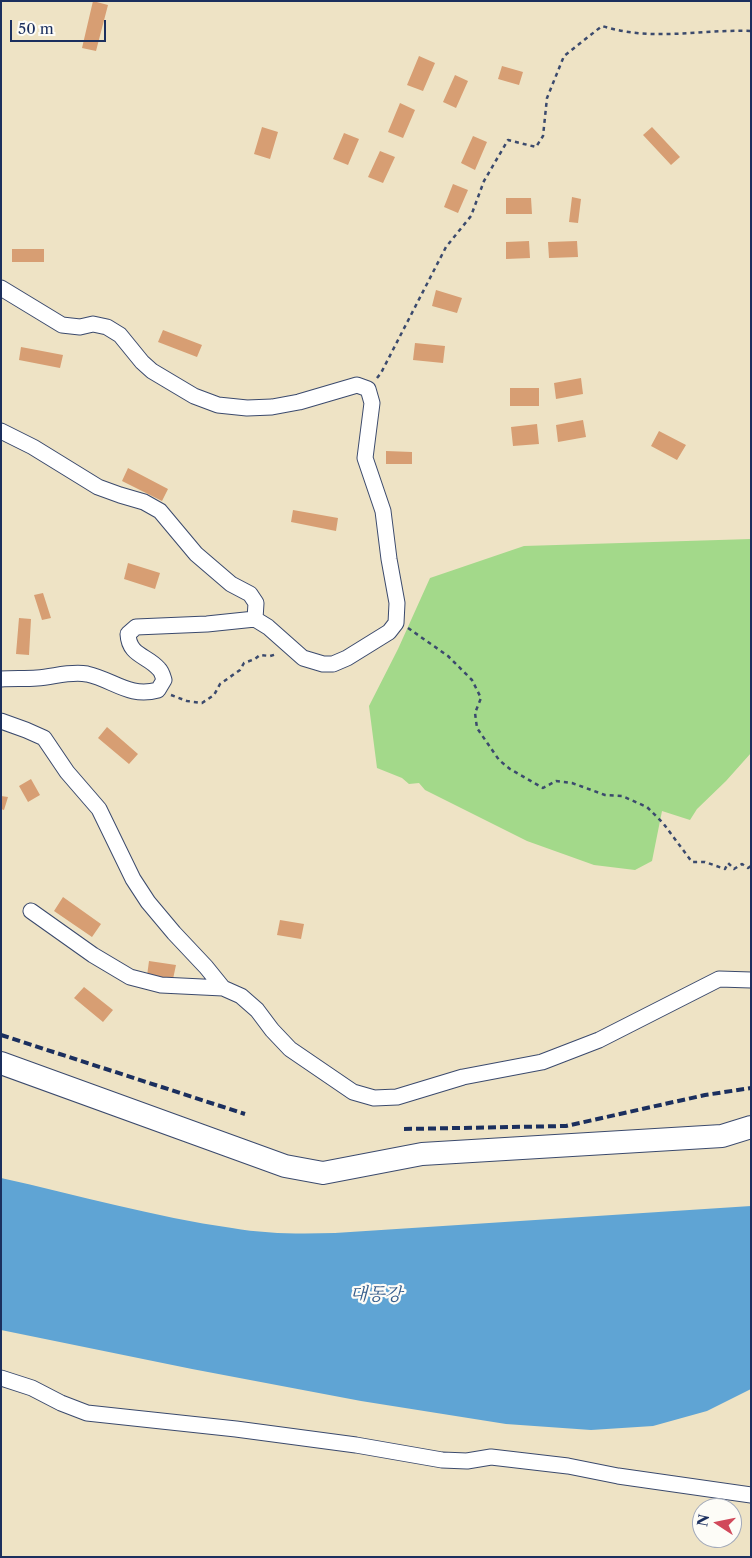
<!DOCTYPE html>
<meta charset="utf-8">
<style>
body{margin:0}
#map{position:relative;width:752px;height:1558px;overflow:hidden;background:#eee3c5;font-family:"Libre Caslon Text",serif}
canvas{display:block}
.frame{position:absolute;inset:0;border:2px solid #1b2f5e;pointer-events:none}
.north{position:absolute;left:692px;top:1498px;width:50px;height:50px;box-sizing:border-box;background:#fdfcf7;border:1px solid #a3aaba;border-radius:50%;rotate:281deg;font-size:14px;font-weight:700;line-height:20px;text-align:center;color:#1b2f5e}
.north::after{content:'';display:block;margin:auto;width:18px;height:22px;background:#d1495b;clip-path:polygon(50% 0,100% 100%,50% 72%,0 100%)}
.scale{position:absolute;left:10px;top:20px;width:96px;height:22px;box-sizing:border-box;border:2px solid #1b2f5e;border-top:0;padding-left:6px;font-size:15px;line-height:18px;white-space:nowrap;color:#1b2f5e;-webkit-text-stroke:4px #fdfcf7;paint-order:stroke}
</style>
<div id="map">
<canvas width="752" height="1558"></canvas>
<div class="frame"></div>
<div class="north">N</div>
<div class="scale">50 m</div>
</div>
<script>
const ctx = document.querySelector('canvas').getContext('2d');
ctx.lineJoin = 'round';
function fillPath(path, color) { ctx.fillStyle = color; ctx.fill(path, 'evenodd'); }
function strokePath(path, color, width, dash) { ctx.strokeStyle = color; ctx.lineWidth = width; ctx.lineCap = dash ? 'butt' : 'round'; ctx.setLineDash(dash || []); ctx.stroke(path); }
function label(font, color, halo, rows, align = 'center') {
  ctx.font = font + ' "Libre Caslon Text","Noto Serif KR",serif'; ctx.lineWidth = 4.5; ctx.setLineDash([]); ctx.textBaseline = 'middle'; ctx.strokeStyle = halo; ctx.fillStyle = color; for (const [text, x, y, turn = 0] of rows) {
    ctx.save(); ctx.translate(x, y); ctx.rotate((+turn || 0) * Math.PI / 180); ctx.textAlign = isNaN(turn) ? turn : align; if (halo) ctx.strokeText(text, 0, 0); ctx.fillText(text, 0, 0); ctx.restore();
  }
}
const green = new Path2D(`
 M751 539V753L726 781 697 809 690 820 662 811 652 861 635 870 594 865 527 841 425 790 419 783 409 784 402 778 377 768 369 706 398 649 430 578 524 546Z`);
const water = new Path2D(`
 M1 1178C78 1195 154 1217 232 1228 266 1234 300 1234 335 1233L751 1206V1389L707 1411 653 1426 591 1430 506 1424 361 1401 192 1369 1 1330Z`);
const building = new Path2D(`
 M93 1 108 5 96 51 82 48Z
 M419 56 435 63 423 91 407 85Z
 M502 66 523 72 519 85 498 79Z
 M455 75 468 81 456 108 443 102Z
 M400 103 415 110 403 138 388 132Z
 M262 127 278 132 270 159 254 154Z
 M652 127 680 157 671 165 643 135Z
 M344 133 359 139 348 165 333 159Z
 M473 136 487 142 475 170 461 163Z
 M380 151 395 157 383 183 368 177Z
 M453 184 468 190 458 213 444 207Z
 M572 197 581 199 578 223 569 222Z
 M506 198H531L532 214H506Z
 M529 241 530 258 506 259V242Z
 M577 241 578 257 549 258 548 242Z
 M12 249H44V262H12Z
 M436 290 462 298 457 313 432 306Z
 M163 330 202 345 197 357 158 342Z
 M415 343 445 346 443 363 413 360Z
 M21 347 63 355 60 368 19 360Z
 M581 378 583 394 556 399 554 383Z
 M510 388H539V406H510Z
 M583 420 586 437 558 442 556 425Z
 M537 424 539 444 513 446 511 427Z
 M659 431 686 445 677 460 651 446Z
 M386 451 412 452V464H386Z
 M128 468 168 489 162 501 122 481Z
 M293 510 338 518 336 531 291 522Z
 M128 563 160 573 155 589 124 579Z
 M43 593 51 618 42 620 34 595Z
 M19 618 31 619 29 655 16 654Z
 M107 727 138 754 129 764 98 738Z
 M31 779 40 795 28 802 19 786Z
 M1 796 8 797 4 810 1 809Z
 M63 897 101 924 92 937 54 911Z
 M280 920 304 924 301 939 277 935Z
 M149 961 176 965 173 979 147 976Z
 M84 987 113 1010 103 1022 74 998Z`);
const path = new Path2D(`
 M377 378 381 373 446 247 471 216 484 181 508 140 536 147 543 136 547 98 564 56 602 26C653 42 699 29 751 31
 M408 628 448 656 472 680 481 698 475 713 477 728 499 760 510 769 543 788 556 781 572 783 605 795 622 796 647 807 663 823 692 862H705L725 869 728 863 734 869 742 864 748 868 751 866
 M171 695 187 701 202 703 214 695 220 684 240 670 244 663 255 659 260 655 270 656 277 654`);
const street = new Path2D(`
 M1 288 62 325 80 327 93 324 107 327 120 335 142 362 152 371 194 396 218 405 247 408 272 407 299 402 357 385 368 389 372 403 365 458 383 511 389 559 397 603 396 623 389 632 347 658 333 664H323L303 658 268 627 255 619 207 624 136 627 128 634C129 656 147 655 159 669 162 672 163 677 164 680L158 690C129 698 114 680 87 674 69 671 54 677 37 678 25 679 13 678 1 679
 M1 431 33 447 98 487 120 495 144 502 160 511 196 554 231 584 250 594 256 603 255 619
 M1 721 26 730 44 738 67 772 99 809 133 879 148 902 174 933 206 967 223 988
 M31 911 93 955 130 977 161 985 223 988 241 996 257 1010 272 1030 290 1049 353 1092 374 1098 397 1097 463 1077 542 1062 599 1040 719 979 751 980
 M1 1378 32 1388 61 1403 87 1413 236 1429 356 1445 442 1460 467 1461 491 1457 568 1466 618 1476 751 1495`);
const primary = new Path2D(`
 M1 1063 285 1166 323 1173 422 1154 722 1136 751 1127`);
const rail = new Path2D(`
 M1 1035 245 1114
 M404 1129 566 1126 705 1095 751 1088`);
const waterNames = [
 ["대동강",376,1295,1]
];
fillPath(green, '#a3d98a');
fillPath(water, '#5fa4d4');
fillPath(building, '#d79e73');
strokePath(street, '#3b4a6d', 17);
strokePath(primary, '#3b4a6d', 24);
strokePath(path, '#3b4a6d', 2.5, [4, 4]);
strokePath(street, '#fff', 15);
strokePath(primary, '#fff', 22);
strokePath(rail, '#1b2f5e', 4, [8, 4]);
label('italic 18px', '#365e8d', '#fdfcf7', waterNames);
</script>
